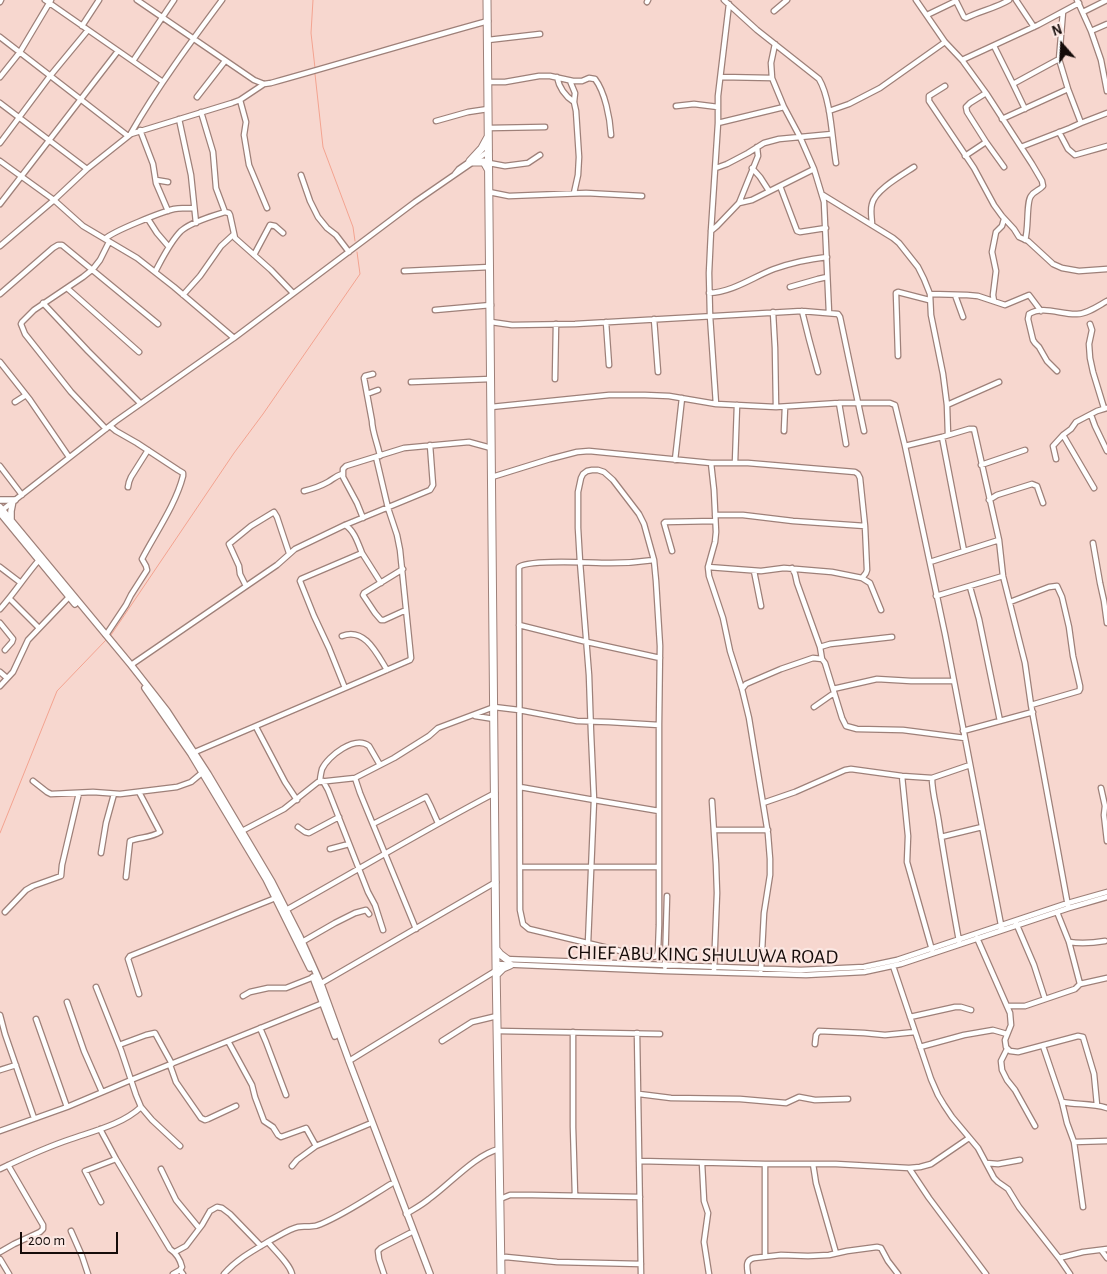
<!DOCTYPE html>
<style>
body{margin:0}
#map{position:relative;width:1107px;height:1274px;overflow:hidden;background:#f7d7cf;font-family:"Alegreya Sans",sans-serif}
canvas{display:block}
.north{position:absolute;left:1037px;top:20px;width:50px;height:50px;-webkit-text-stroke:4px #fbe7e2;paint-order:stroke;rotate:341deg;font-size:14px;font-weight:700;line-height:20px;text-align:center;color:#150b09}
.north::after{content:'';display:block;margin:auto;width:18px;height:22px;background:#150b09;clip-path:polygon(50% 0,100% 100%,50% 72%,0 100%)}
.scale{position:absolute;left:20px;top:1232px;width:98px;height:22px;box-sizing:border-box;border:2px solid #150b09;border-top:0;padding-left:6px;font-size:15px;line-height:18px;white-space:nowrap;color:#150b09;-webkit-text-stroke:4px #fbe7e2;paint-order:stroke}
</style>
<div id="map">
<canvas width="1107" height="1274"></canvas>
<div class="north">N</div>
<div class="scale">200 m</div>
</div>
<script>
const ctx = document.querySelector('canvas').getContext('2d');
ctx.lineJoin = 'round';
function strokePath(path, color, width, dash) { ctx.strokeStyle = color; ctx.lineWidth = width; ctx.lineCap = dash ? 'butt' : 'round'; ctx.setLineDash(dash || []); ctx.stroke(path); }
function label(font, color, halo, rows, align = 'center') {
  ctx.font = font + ' "Alegreya Sans",sans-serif'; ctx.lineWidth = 4.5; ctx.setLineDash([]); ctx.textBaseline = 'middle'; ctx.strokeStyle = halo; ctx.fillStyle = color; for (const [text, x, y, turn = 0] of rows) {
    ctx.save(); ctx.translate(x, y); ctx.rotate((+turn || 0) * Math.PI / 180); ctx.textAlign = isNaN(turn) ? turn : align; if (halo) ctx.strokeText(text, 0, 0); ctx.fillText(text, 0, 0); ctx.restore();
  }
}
const stream = new Path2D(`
 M313 0 311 33 315 68
 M315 74 323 147 353 227 355 241
 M111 635 234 453 263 414 360 274 357 252
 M0 833 57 691 106 640`);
const minor = new Path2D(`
 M45 0 163 82
 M137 0 254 80 264 84 271 83C343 63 415 41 488 21
 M724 0 757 30 819 79C831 99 832 139 836 163
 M916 0 945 42 962 60 986 93 1032 164 1042 181 1043 186C1040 190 1034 191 1031 196 1026 202 1029 229 1025 240
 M1016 0 1034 27
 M1077 0 1091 31 1101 60 1107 91
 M0 2 1 0
 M647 2 648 0
 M774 11 787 0
 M1083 12 1107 0
 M927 15 956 1 964 17 966 18C980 11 996 8 1009 0
 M82 26 99 0
 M1091 31 1107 24
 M0 37 128 136
 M488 40 540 34
 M775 44 771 63 772 78 784 107 800 137 814 169 824 202 829 313
 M994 46 1013 84 1059 59
 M962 60 1038 25 1079 3
 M133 61 174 0
 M0 77 20 52 51 0
 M557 77C559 87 565 96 574 102
 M721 77 772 78
 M570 81 575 93 574 102 576 111 579 157 578 175 574 193
 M488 82H505L539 76H550L573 81H582L589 78 595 79C605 92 610 118 611 135
 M1013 84 1025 109
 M945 86 929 96V101L974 168 994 205 1002 216 1014 229 1019 237 1028 241 1053 264 1062 268 1079 271 1107 269
 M197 97 225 61
 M240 100 246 122 244 135 249 165 267 208
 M0 103 87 169
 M676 106 694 104 718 107
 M829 111 849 104 880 88 945 42
 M201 112 213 152 216 188 225 212 229 213 230 215 235 238 271 270 293 293
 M179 119 191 175 196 223
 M1002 119 1068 89
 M436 121 468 112 488 109
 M718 123 784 107
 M1081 123 1107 113
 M489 128 545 127
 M140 130 153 164 156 183 168 211
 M1059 132 1068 149 1075 155 1107 146
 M131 133C158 86 190 43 222 0
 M986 142 1004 167
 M0 143 50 76 88 30
 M1021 147 1070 128 1081 123 1068 89 1059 59 1063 12
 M965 156 986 142 967 112 966 107 970 103 986 93
 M0 161 54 200 83 226 137 258 174 287 234 338
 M489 163 505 166 528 163 540 155
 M716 168 727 164 748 153 764 143 779 139 832 134
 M752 168 760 177 769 191
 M455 174 459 169 472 160
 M301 175 310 201 318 217 327 228 336 235 349 252
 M156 180 168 182
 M780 186 797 231 800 232 826 228
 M489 192 509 196 586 193 642 196
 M823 195 893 238 899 243 918 267 924 279 930 294 931 315 943 374 947 405 948 435
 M739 203 752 200 814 169
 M0 204 118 51
 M148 219 157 233 169 247
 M872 225C872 218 870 211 872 204 875 190 902 175 914 167
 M711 231 717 226 739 203 758 156 757 147
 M105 239C113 231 162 212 174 209 181 208 188 208 194 208
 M0 246 54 200 87 169 131 134 232 103 240 100 264 84
 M254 255 270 225 275 226 283 233
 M404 271 490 267
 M155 272C162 259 170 242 181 231 191 222 212 216 225 212
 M790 287 818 279 827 277
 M67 288 139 352
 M709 293C733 292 753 277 774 269 791 263 809 259 827 257
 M0 294 53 248 58 245H62L158 324
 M930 294 967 295 978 296 1005 305 1029 295 1041 311
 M183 295 200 276 221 246 233 235
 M955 295 963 317
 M994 301 993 295 996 271 992 252 996 232 1002 226 1004 219
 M43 303 88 351 140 403
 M435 310 491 305
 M802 311 809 339 818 372
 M773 312 775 348 776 407
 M654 319 658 372
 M491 322 512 325 575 324 802 311 838 314 840 317 864 431
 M606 322 609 365
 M1090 324 1092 330 1089 344 1090 358 1093 372 1104 408
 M898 356 896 293 898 292 929 300
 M0 362 30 400 69 457
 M1057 371 1047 361 1039 347 1035 343 1033 340 1028 319 1029 314C1043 305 1062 315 1077 314 1087 314 1098 306 1107 301
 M373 374 365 376 364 378 372 421C372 431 378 445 380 456
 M555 379 556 324
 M411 382 491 379
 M367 394 378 390
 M15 402 26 395
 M839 403 846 444
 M716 404 710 316 709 273 711 231 718 123V96L729 4
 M947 405 999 382
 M491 407 609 395H645L669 396 716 404 776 407 839 403H890L895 405 905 446 945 634 1002 930
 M1091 415 1095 426 1107 451
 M106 429 71 392 25 334 21 324 22 322 34 310 83 277 93 269 100 260 109 242
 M784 431 785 407
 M942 437 964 551
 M905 446 942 437 969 429H974L999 540 1003 576 1025 663 1031 705 1079 691 1080 689V686L1073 656 1069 627 1062 597 1057 586 1049 587 1010 602
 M1056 459 1053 446 1063 435
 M675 460 682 398
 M711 463 714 490 716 532 715 542 708 567 709 576 723 618 730 651 742 689 749 718 768 834 770 859V875L764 913 761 970
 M735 463 737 405
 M981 465 1025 450
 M0 466 22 495
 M492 477 550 459 577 452 589 451 711 463H748L855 472 858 474 860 478 865 526 793 521 743 515H715
 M128 487 129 482 131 477 148 450
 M1094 488 1063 435 1071 429 1076 422 1097 411 1107 408
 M304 491C312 489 321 486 328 482 333 479 336 476 342 474
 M989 500 997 495 1032 484 1037 486 1043 503
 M1 511 116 421 234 338 415 202 489 151
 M363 518 357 503 343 477V469L346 466 404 448 469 442 491 448
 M1093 543 1100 583 1104 601 1107 623
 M672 551 664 523 665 522 715 521
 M362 553 381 583
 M654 560C640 562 625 563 611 563 595 563 528 559 519 567L520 910 523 924 529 929 633 954 652 957 657 956 658 951 659 925V725
 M930 562 999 540
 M0 567 21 583
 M708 567 761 571 784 568 832 572 862 578 870 583 881 610
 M792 568 795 574 797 583 820 647
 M403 569 364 593 363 595 375 613 381 620H384L406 610
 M754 571 761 606
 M862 578 866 573 867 570 865 526
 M246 586 240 574 239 566 229 544 251 526 274 512 277 517 289 553
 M970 587 979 619 1000 721
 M936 596 1003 576
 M10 599 39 628
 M0 609C14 594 25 576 39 560
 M0 623 13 639 12 642 5 650
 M519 625 587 642 660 658
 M106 635 126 605 131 595 147 570 146 566 142 559C155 534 176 504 183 476V473L178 470 137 443 116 431 110 426
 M342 636C365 627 377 654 387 670
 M892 637 830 644 820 647 822 659 825 663 842 718 846 726 857 729 903 730 965 738
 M131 665 277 565 295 549 345 525 430 490 433 485 430 445
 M0 672 7 678
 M0 686 13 672 28 640 69 597
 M345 688 410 660 411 658 400 550 397 535 388 508 376 457
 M742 689 746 684 781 669 813 658 822 659
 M833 689 877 679 911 681H954
 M1031 705 1068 906
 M814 707 834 693
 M475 716 494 719
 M256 727 285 782 297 800
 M963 731 1033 712
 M195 752 345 688 329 648 314 616 300 581 301 579 362 553C358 543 354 530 345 525
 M902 776 908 836 907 862 932 950
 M355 778 394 758 429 736 438 728 494 707 519 710 577 721 609 722 659 725 660 646 656 581 654 560 644 524 639 514 613 480 604 472 598 470H592L587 471 583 474 581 478 578 492V528L580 562 589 675 591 733 594 800 520 787
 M932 778C932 793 937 808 939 823 945 863 952 902 959 941
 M33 781 47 792 51 794 93 792 120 794 177 787 191 782 203 772
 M323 781 328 790 368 892 375 905 383 930
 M320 782C320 778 321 773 322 769 328 756 355 735 369 746L380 765
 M1101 788 1105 806 1104 815 1107 841
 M712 801 716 864 717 893 714 970
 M763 803 795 792 845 770 851 769 902 776 932 778 970 765
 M373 824 426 797 430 805 438 823
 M298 827 305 832 309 833 339 817
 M714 830H768
 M242 831 284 809 318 782 355 778 360 793 416 929
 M941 837 982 827
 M330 849 349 844
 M101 853 106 823 114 794
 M521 867H659
 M126 877 130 841C139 837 151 838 160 832L139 792
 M286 910C356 871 424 830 495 793
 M5 912 26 890 33 886 61 876 62 865 79 793
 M1016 923 1034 965 1045 999
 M977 938 1010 1013 1011 1025 1005 1040 1006 1047 1010 1051 1018 1052 1078 1036 1083 1037 1094 1074 1097 1105
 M302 942 335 923 355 913 366 910 369 914
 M1069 942C1082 944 1093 943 1105 941
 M588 943 594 800 659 811
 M505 959 801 970 864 967 897 960 1068 903 1107 892
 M496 964 665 971 806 975 864 972 901 964 1069 908 1107 897
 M893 966 931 1079 938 1095 944 1105 952 1117 978 1148 994 1178 998 1182 1008 1189 1019 1207 1059 1258 1070 1274
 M665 967 667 896
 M320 984 496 882
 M1080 984 1107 978
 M139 994 129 962 128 959 130 956 278 897
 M243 996 250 992 268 988H286L314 977
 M67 1002 84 1051 102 1092
 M1008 1006H1025L1075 989 1080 984 1069 942 1057 912
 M0 1015 5 1034 34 1118
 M910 1017 955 1007H961L971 1010
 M36 1019 67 1107
 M260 1028 266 1042 286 1095
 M498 1031 660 1034
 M573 1032V1127L575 1195
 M637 1033 641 1274
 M228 1041 252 1085 255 1097 264 1121 273 1127 278 1135 281 1137 306 1128 316 1146
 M442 1041 472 1022 497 1016
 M815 1044 816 1035 819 1031 864 1033 885 1035 915 1032
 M119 1045 146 1035 155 1033 172 1064
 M1043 1046 1062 1102 1067 1123 1074 1142 1083 1207
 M920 1047 964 1035 993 1030 1007 1034
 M1007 1049 1001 1061 1002 1070 1007 1080 1015 1090 1035 1126
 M349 1061 497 970
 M170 1065 176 1082 201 1118 205 1120 208 1119 236 1106
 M0 1070 16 1065
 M639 1094 671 1098 740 1099 786 1103 799 1097 815 1100 848 1099
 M1062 1102C1077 1105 1092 1103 1107 1108
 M141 1107 152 1120 180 1146
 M100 1129 116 1159 170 1249C176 1253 180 1259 182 1267L180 1270 183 1274
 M0 1131 67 1107 131 1080 323 1003
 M1074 1142 1107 1141
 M639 1161 765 1164V1256
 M702 1163 704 1201 708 1213 704 1242 709 1274
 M986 1163 998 1164 1020 1160
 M765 1164H836L909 1168 929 1198 986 1274
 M813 1164 816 1183 836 1253
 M292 1166 297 1160 316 1146 369 1124
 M909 1168 920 1167 931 1164 969 1138
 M0 1169C23 1158 47 1147 71 1139 94 1131 123 1124 141 1107L136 1095 121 1050 96 987
 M161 1169 176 1200 199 1228
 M500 1199 510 1195H532L640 1197
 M101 1202 85 1171 116 1159
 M406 1214C414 1209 422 1205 429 1199 450 1184 475 1155 499 1149
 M71 1231 82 1256 88 1274
 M268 1242C275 1251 290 1264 292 1274
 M1101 1250 1107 1258
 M0 1252 14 1244 40 1232 43 1229V1225L8 1165
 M175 1252 186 1246 202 1225 210 1211 217 1207 222 1208 230 1214 261 1246
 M501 1258 506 1257 557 1262 641 1264
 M1059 1258 1083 1252 1107 1249
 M0 1259 9 1274
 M173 1274 180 1270
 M224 1274C237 1259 254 1250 271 1240 279 1236 289 1229 298 1227 307 1225 311 1229 321 1224 345 1214 368 1198 391 1184
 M384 1274 379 1259 378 1251 381 1248 410 1233
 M748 1274C747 1267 745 1260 754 1258L781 1255 808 1256 829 1255 847 1251 877 1247 881 1248 888 1261 898 1274`);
const major = new Path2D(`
 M0 500H15
 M0 507 131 665 167 711 208 774 272 882 300 937 321 984 349 1061 430 1274
 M0 513 75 604
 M11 521V511L13 501
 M145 688 191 754 266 879 310 968
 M313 977 335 1036`);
const highway = new Path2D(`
 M487 0 496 964 501 1274
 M470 161 482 148 488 137
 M473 162H484L488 169
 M496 949 500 954 508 960
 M497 974 503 968 510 965`);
const streetNames = [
 ["CHIEF ABU KING SHULUWA ROAD",703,955,1]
];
strokePath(stream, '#f3a390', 1);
strokePath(minor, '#9e8079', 7);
strokePath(major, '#9e8079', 8);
strokePath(highway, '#9e8079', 9);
strokePath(minor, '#fff', 4.5);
strokePath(major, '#fff', 5.5);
strokePath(highway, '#fff', 7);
label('20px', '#150b09', '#fbe7e2', streetNames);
</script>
